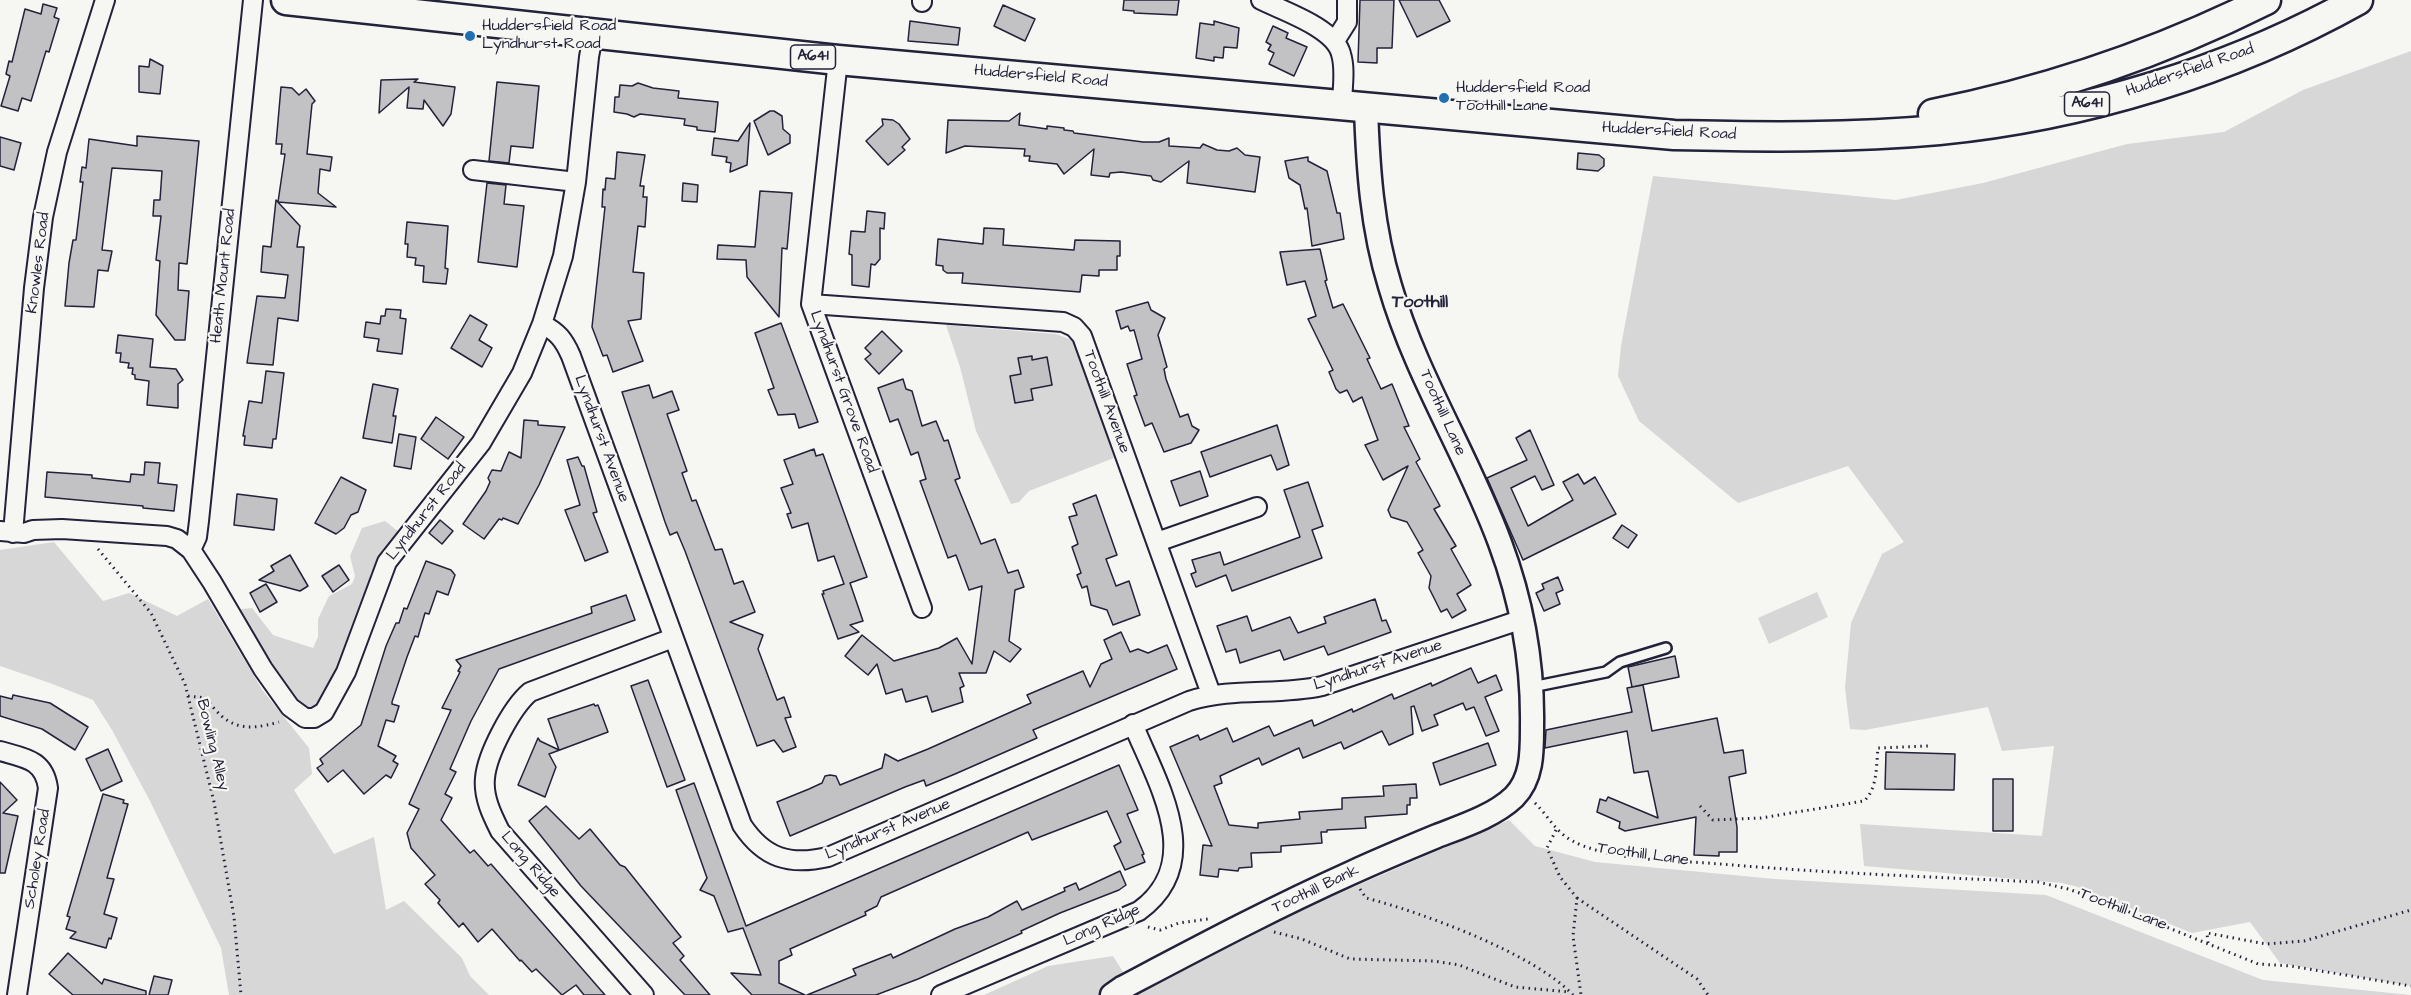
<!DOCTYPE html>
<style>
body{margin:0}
canvas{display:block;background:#f6f6f2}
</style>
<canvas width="2411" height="995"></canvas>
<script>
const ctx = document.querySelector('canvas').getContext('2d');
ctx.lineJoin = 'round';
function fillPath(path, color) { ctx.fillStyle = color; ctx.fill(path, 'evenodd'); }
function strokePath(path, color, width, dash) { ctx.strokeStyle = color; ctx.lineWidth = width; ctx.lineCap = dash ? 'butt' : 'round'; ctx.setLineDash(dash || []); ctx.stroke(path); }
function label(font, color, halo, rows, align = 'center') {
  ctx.font = font + ' "Architects Daughter",sans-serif'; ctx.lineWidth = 4.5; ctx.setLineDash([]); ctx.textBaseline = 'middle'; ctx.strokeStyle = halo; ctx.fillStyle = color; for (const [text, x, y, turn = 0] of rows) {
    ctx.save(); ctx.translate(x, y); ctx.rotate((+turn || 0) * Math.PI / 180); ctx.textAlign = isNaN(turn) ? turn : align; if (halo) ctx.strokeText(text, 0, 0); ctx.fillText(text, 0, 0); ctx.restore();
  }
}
const green = new Path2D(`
 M2411 51V986L2280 963 2250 922 2192 933 2078 887 2062 883 1864 866 1860 824 2042 836 2054 746 2002 751 1988 707 1865 730 1850 729 1845 688 1851 623 1882 554 1904 542 1848 466 1738 503 1639 421 1618 376 1621 346 1653 176 1896 200 1983 183 2127 144 2224 132 2303 90Z
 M946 325 1056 334 1072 340 1080 357 1114 458 1029 491 1019 502 1011 504 976 431 960 367ZM1032 356V360L1047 357 1052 385 1031 389 1032 400 1015 403 1010 376 1021 374Z
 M385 521 399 532 371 573 365 600 336 676 315 710 299 708 237 614 242 609 252 608 273 635 313 648 318 637V619L329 596 352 584 355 576 350 556 362 528Z
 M54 542 103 601 129 593 177 616 208 599 263 691 309 748 312 774 294 790 334 854 374 837 386 910 404 901 462 958 470 976 489 995H229L221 948 150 801 112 730 93 700 50 683 0 666V550Z
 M1817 592 1828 617 1769 644 1758 618Z
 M1509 820 1535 846 1595 862 1775 879 2046 895 2263 980 2411 995H1126L1279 919Z
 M1113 956 1125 975 1098 995H984L1048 966Z`);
const building = new Path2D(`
 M1124 0H1179L1177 15 1134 13V11L1123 10Z
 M1360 0H1394L1392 48H1377V63L1358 62Z
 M1399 0H1439L1450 21 1417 37Z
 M43 4 57 8 54 17 59 19 49 52 46 51 31 101 22 98 18 111 1 106 10 76 6 74 9 61 12 62 25 9 41 14Z
 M1003 5 1035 19 1025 41 994 26Z
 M910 21 960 28 958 45 908 41Z
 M1214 21 1239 28 1237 48 1224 47 1223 58 1214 57V61L1196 58 1200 23 1214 25Z
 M1273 26 1288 33 1286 38 1307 47 1294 76 1269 64 1274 53 1268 50 1271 45 1266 42Z
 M150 59 163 66 160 94 139 92V66L149 67Z
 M418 79 414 82 455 87 451 114 443 126 424 100 423 109 407 108 409 87 379 113 381 80Z
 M497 82 539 86 533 148 511 146 509 163 489 161Z
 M638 83 653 88 679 91 678 98 718 102 715 132 697 130V127L684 125 685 119 640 114 634 117 627 114 614 112 615 97H619L620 85 632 86Z
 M281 87 292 88 299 95 306 89 315 101 312 104 307 154 332 157 330 171 320 169 318 193 336 207 278 202 285 154H281L282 144H276Z
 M770 111H774L782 116 783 129 790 135V143L768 155 754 121Z
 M1020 113 1019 125 1047 129V126L1064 128V130L1073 131 1074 133 1143 142H1159L1169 138V146L1200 148 1203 144 1217 150 1229 151 1237 148 1245 155 1260 157 1255 192 1187 183 1189 161 1161 182 1153 180 1151 176 1121 172 1110 173 1109 177 1091 175 1094 149 1064 174 1057 164 1029 161 1030 156H1024L1025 149 965 146 946 153 948 120 1009 121Z
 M882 119 893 120 899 124 910 139 902 147 905 150 888 165 866 141 883 125Z
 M750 123 747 165 730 172 731 163 726 162 727 157 712 155 714 138 738 141Z
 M137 136 199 141 187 264 179 263 178 290 189 291 185 340H175L156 315 160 261 156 260 161 216H153L154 200H160L162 171 112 168 102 250 112 251 108 271 98 270 94 307 65 306 69 263 73 240H76L83 182H80L82 167 86 168 89 139 137 146Z
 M0 137 21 143 14 170 0 166Z
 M617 152 645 155 640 186H644L643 197H647L645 227 638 226 633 272 644 273 641 319 628 321 643 361 613 372 607 355 603 356 592 327 605 207H602L603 189 605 190 606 178 615 179Z
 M1578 153 1599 155 1604 159V166L1598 171 1577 169Z
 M1308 157V161L1327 171 1337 213H1340L1344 239 1312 246 1307 208 1305 209 1300 185 1289 178 1285 161Z
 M487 183 506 185 504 204 524 206 517 267 478 262Z
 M683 183 698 185 697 202 682 201Z
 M760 191 792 193 787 249 782 248 779 317 747 277 746 260 717 259 718 245 755 247Z
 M276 200 300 226 297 247H304L298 321 278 318 273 365 247 363 257 296 285 298 288 275 261 272 263 246 271 247Z
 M867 211 885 213 884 229 880 228V259L875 265 871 264 869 287 852 285V255L849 254 851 231 865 232Z
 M407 222 448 226 445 268 448 269 446 284 423 282 424 266 415 265 416 258 407 257 408 244H405Z
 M984 228 1004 229 1003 245 1074 250 1075 240 1120 241V256H1117V270H1099V276L1082 275 1080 292 962 283 963 273H947L943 270V266L936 265 938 239 983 244Z
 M1320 249 1327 280 1325 281 1333 308 1343 304 1370 358 1367 359 1381 389 1392 384 1409 426 1404 427 1420 459 1416 462 1440 506 1434 509 1456 546 1451 549 1471 585 1457 594 1466 610 1452 618 1447 609 1441 612 1429 588 1431 576 1418 553 1423 550 1407 522 1391 517 1388 510 1408 466 1383 480 1365 445 1378 440 1362 397 1353 402 1347 390 1340 393 1336 389 1329 372 1333 370 1308 319 1316 316 1305 281 1287 285 1280 252Z
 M1148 302 1151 310 1165 318 1158 335 1167 367 1164 369 1166 379 1180 417 1188 414 1192 426 1199 430 1191 443 1164 452 1152 423 1145 426 1134 396 1137 395 1127 364 1142 359 1134 330 1130 331 1128 326 1121 329 1116 311Z
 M386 309 401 310 400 318 406 319 402 354 377 351 379 339 364 337 366 322 380 324 381 316H385Z
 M470 315 487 325 479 340 492 348 482 367 451 348Z
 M781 323 818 422 799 428 795 414 778 415 768 390 774 388 755 333Z
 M882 331 902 351 879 374 865 359 871 354 865 348Z
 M118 335 153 339 150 367 176 369 183 380 178 384V408L147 405 149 381 135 379V375L132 374 133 368H128L129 363 120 362 121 353H116Z
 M1032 356V360L1047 357 1052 385 1031 389 1033 400 1015 403 1010 376 1021 374 1018 358Z
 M266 371 284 373 276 439H273L272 448 244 445 245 436H243L249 401 262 403Z
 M903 379 906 389 912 391 922 426 936 421 944 441 948 440 960 478 955 480 981 544 995 539 1008 573 1018 570 1024 587 1015 590 1009 641 1021 649 1010 662 994 651 986 673H959L964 686 960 688 963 702 932 712 927 696 906 702 902 689 886 694 877 664 868 675 845 656 862 635 894 661 939 648 957 638 972 664 982 586 969 590 956 555 948 558 920 481 926 479 918 452 911 455 898 419 890 422 878 388Z
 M373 384 398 389 393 416H396L392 443 363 438Z
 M649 385 653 398 672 391 679 410 667 414 687 471 682 473 692 501 696 500 715 550 722 549 734 584 743 581 755 612 730 622 763 635 758 649 777 700 784 697 791 717 785 718 796 747 783 752 774 740 757 746 685 551 677 532 670 535 665 522 622 392Z
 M436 417 464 437 448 459 421 439Z
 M524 420 538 421V425L565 427 539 485 518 524 503 518 502 520 499 519 484 539 463 524 486 491 490 482 488 478 492 470 501 471 509 452 521 458Z
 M1277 425 1289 465 1277 470 1271 455 1210 477 1201 452Z
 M1530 430 1554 485 1542 490 1535 476 1511 488 1528 526 1573 500 1563 482 1578 474 1584 484 1595 477 1616 514 1523 560 1487 478 1527 460 1516 438Z
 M399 434 416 437 411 469 394 466Z
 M814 449 816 456 823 454 867 577 850 583 863 621 850 625 859 632 838 639 822 594H824L823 591 844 584 834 556 818 561 808 523 792 528 787 514 791 513 781 488 793 484 784 460Z
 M578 457 582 466H584L597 512 593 513 608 552 585 561 565 510 580 505 567 460Z
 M145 462 160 463 158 483 177 485 174 511 143 508V506L45 497 47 472 92 475V478L130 482 131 474 144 475Z
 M1200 471 1208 496 1180 506 1171 481Z
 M341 477 366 490 358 512 351 515 344 528 336 534 315 523Z
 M1308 482 1323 526 1312 530 1322 558 1232 591 1226 575 1196 587 1191 574 1196 572 1192 560 1220 552 1224 565 1300 537 1284 490Z
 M237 494 277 499 274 530 234 525Z
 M1096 495 1117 555 1106 559 1116 586 1129 581 1140 615 1113 625 1107 610 1091 605 1087 586 1082 588 1077 575 1081 573 1072 547 1078 544 1069 517 1077 515 1073 504Z
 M440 520 453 531 442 544 429 533Z
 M1622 525 1637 535 1628 548 1613 538Z
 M290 555 308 586 300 591 259 580 274 571 271 566Z
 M426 561 451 570 455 575 448 595 437 591 429 614 425 613 418 637 415 636 407 657 392 702V704L399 706 394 722 386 720 378 746 396 756 393 761 398 764 391 778 386 775 364 794 343 770 328 782 317 768 323 764 320 759 361 725 386 646 396 623H399L404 608 407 609Z
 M339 565 349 580 333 592 322 576Z
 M1558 577 1563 590 1556 593 1560 604 1544 611 1536 593 1544 589 1542 584Z
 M266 584 277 602 260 612 250 593Z
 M626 595 635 620 499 669 471 721 450 769 456 772 445 794 452 798 441 820 470 853 474 850 488 866 491 864 605 995H584L576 985 562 995 536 969 532 972 521 960 520 961 492 929 478 942 463 923 459 927 438 903 440 900 425 884 435 875 411 848 407 833 419 809 409 804 451 710 442 708 460 672 458 671 461 666 456 660 592 613 591 607Z
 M1375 599 1382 621 1386 620 1391 632 1328 655 1324 646 1284 660 1280 650 1240 663 1236 649 1226 652 1217 626 1247 616 1252 631 1290 617 1298 633 1326 623 1324 617Z
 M1121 632 1130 652 1138 649 1148 653 1167 645 1177 669 1033 730 1037 738 955 774 926 786 924 780 905 787 790 836 777 802 809 789 822 783 825 776 830 775 836 776 840 785 882 768 885 754 898 761 928 749 1031 703 1027 695 1083 671 1090 687 1101 664 1112 659 1104 640Z
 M1675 656 1679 677 1632 687 1628 667Z
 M1471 668 1478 683 1496 675 1502 690 1485 697 1499 731 1486 736 1474 707 1466 710 1463 703 1434 715 1438 725 1422 731 1414 706 1411 707 1413 734 1389 745 1382 731 1344 749 1341 742 1303 758 1299 748 1262 765 1259 758 1220 776 1222 783 1214 786 1229 825 1258 828V823L1300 819 1299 812 1342 809V798L1384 796 1383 786 1416 784 1417 798H1410V805H1407V814L1365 817 1366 828 1327 830V832H1321L1322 843 1281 846V852L1251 853 1252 867 1239 868 1238 871 1219 869 1218 877 1200 875 1203 845 1212 846 1170 747 1198 735 1200 740 1227 728 1233 742 1269 726 1274 736 1312 720 1314 726 1352 709 1353 712 1392 694 1394 699 1431 683 1432 686Z
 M648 680 685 780 667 787 631 686Z
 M1643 685 1652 731 1717 718 1724 753 1743 750 1746 773 1729 777 1737 827V852H1719V856L1694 855 1696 817 1625 831 1619 828 1620 822 1597 812 1600 799 1606 801 1608 797 1658 818 1648 771 1634 773 1627 731 1545 748 1546 730 1632 712 1627 688Z
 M13 695 50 703 88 727 75 750 42 729 0 716V696L12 699Z
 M594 704 595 706 598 705 608 732 549 754 556 767 545 797 518 785 538 738 540 741 559 750 548 719Z
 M1488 743 1496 765 1440 785 1433 763Z
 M108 749 122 781 101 791 86 759Z
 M1886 752 1955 754 1954 790 1885 789Z
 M1119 765 1138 810 1127 814 1144 854 1142 855 1145 862 1125 870 1114 846 1121 842 1107 811 1032 840 1028 832 881 897 877 906 865 912 866 915 790 949 792 955 779 961V983L805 995H752L731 973 761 975 743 928 728 932 714 896 700 890 707 878 676 790 694 783 746 926Z
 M1993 779H2013V831H1993Z
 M0 782 17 800 3 813 18 816 5 873H0Z
 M103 794 124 800 123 803 128 804 107 878 114 879 104 914 117 918 111 939 109 938 106 948 70 938 76 932 66 929 70 917 67 916Z
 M546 806 579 839 590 829 620 865 625 867 681 937 673 943 684 956 680 960 710 995H685L581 886 529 821Z
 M1120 871 1126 885 1119 890 1060 913 1021 931 1022 933 918 979 876 995H807L856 975 853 969 891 954 893 958 955 929 988 917 1017 901 1022 910 1065 891 1064 888 1076 883 1079 890Z
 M68 953 102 984 104 979 146 991V995H73L49 974Z
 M154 976 172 980 168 995H149Z`);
const path = new Path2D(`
 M98 549 151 613 185 684 214 802 234 917 241 995
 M188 696 206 698C227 728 244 732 279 722
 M1535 803C1552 820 1556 835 1581 845 1624 862 1675 860 1720 864 1826 873 1932 877 2038 882L2068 889 2097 899 2258 964 2291 966 2411 986
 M1700 806 1713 820 1761 818 1864 801C1878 788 1876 765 1878 748L1929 746
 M1556 830 1547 848 1560 877 1577 898 1573 936 1581 995
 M1360 889 1366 898C1421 912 1535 954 1573 995
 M1577 898 1697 979 1708 995
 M1148 927 1160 930 1179 923 1208 919
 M1274 932 1302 939 1350 959 1434 961 1459 965 1515 987 1570 992
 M2208 943 2207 933 2266 944 2304 941 2411 910`);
const service = new Path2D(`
 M1532 687 1606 672 1620 662 1666 648`);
const minor = new Path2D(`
 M1261 0C1283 11 1335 28 1341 54 1346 70 1342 89 1342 106
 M922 2V0
 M1335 41 1347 22V0
 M838 60 811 304 922 608
 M473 170 576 182
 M811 304 1063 322 1074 327 1082 336 1211 694
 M542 324C558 332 564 340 571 356L742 825C764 858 789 866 828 857L1189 701C1233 687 1278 696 1322 686L1523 619
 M0 531 24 533 33 530 62 529 167 536 177 539 191 550 212 582 263 669 290 707 305 718H314L324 712 346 672 387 562 481 443 522 373 542 324 563 256 576 182 589 57 593 35
 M13 533 34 288 43 217 57 152 105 0
 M1157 542 1257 507
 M191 550 197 537 199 521 253 0
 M0 751C24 758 44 759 48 788L17 995
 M644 995 500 831C492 815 483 797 485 778 487 754 512 707 530 692L673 638
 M941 995 1139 911C1207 862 1157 783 1133 724`);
const tertiary = new Path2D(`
 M1112 995 1122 988C1198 948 1273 908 1351 873 1379 860 1408 848 1437 836 1463 826 1494 816 1514 797 1533 778 1532 750 1532 725 1533 662 1522 602 1500 543 1468 456 1416 376 1390 286 1372 228 1368 168 1366 108`);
const primary = new Path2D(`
 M286 0 838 60 1674 135C1762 137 1851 138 1939 130 2083 116 2231 71 2358 0
 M1933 114C2047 91 2162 52 2266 0`);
const markers = [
 [470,36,6,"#1f6fb2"],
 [1444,98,6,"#1f6fb2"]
];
const shields = [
 [813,57,45],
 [2087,104,45]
];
const shieldNames = [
 ["A641",813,57],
 ["A641",2087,104]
];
const poiNames = [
 ["Huddersfield Road",482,27],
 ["Lyndhurst Road",482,45],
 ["Huddersfield Road",1456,89],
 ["Toothill Lane",1456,107]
];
const streetNames = [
 ["Huddersfield Road",2190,71,-19],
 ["Huddersfield Road",1041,77,5],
 ["Huddersfield Road",1669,132,3],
 ["Knowles Road",39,263,-83],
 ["Heath Mount Road",224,276,-84],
 ["Lyndhurst Grove Road",843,392,70],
 ["Toothill Avenue",1106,402,70],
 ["Toothill Lane",1442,413,66],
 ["Lyndhurst Avenue",601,439,70],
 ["Lyndhurst Road",427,512,-52],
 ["Lyndhurst Avenue",1378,666,-18],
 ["Bowling Alley",212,745,76],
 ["Lyndhurst Avenue",888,830,-23],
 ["Toothill Lane",1643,855,8],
 ["Scholey Road",38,859,-81],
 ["Long Ridge",530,865,49],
 ["Toothill Bank",1316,890,-25],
 ["Toothill Lane",2123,910,21],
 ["Long Ridge",1102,926,-24]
];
const neighbourhoodNames = [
 ["Toothill",1420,303]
];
fillPath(green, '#d7d7d7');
fillPath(building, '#c2c2c4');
strokePath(building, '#22223b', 1.5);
strokePath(service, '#22223b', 14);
strokePath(minor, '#22223b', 22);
strokePath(tertiary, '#22223b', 27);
strokePath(primary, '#22223b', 33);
strokePath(path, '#22223b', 3, [1.5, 4.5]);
strokePath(service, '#f6f6f2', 9);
strokePath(minor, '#f6f6f2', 18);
strokePath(tertiary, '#f6f6f2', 22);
strokePath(primary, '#f6f6f2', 28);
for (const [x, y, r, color] of markers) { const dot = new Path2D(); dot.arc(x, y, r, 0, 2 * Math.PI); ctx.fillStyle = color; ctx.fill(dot); strokePath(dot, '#f6f6f2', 2); }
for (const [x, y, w] of shields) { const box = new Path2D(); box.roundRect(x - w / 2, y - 12, w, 24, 4.5); ctx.fillStyle = '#f6f6f2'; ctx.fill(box); strokePath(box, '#22223b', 1.5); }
label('bold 15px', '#22223b', null, shieldNames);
label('16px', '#22223b', '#f6f6f2', poiNames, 'left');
label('16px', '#22223b', '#f6f6f2', streetNames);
label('bold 18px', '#22223b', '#f6f6f2', neighbourhoodNames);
</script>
